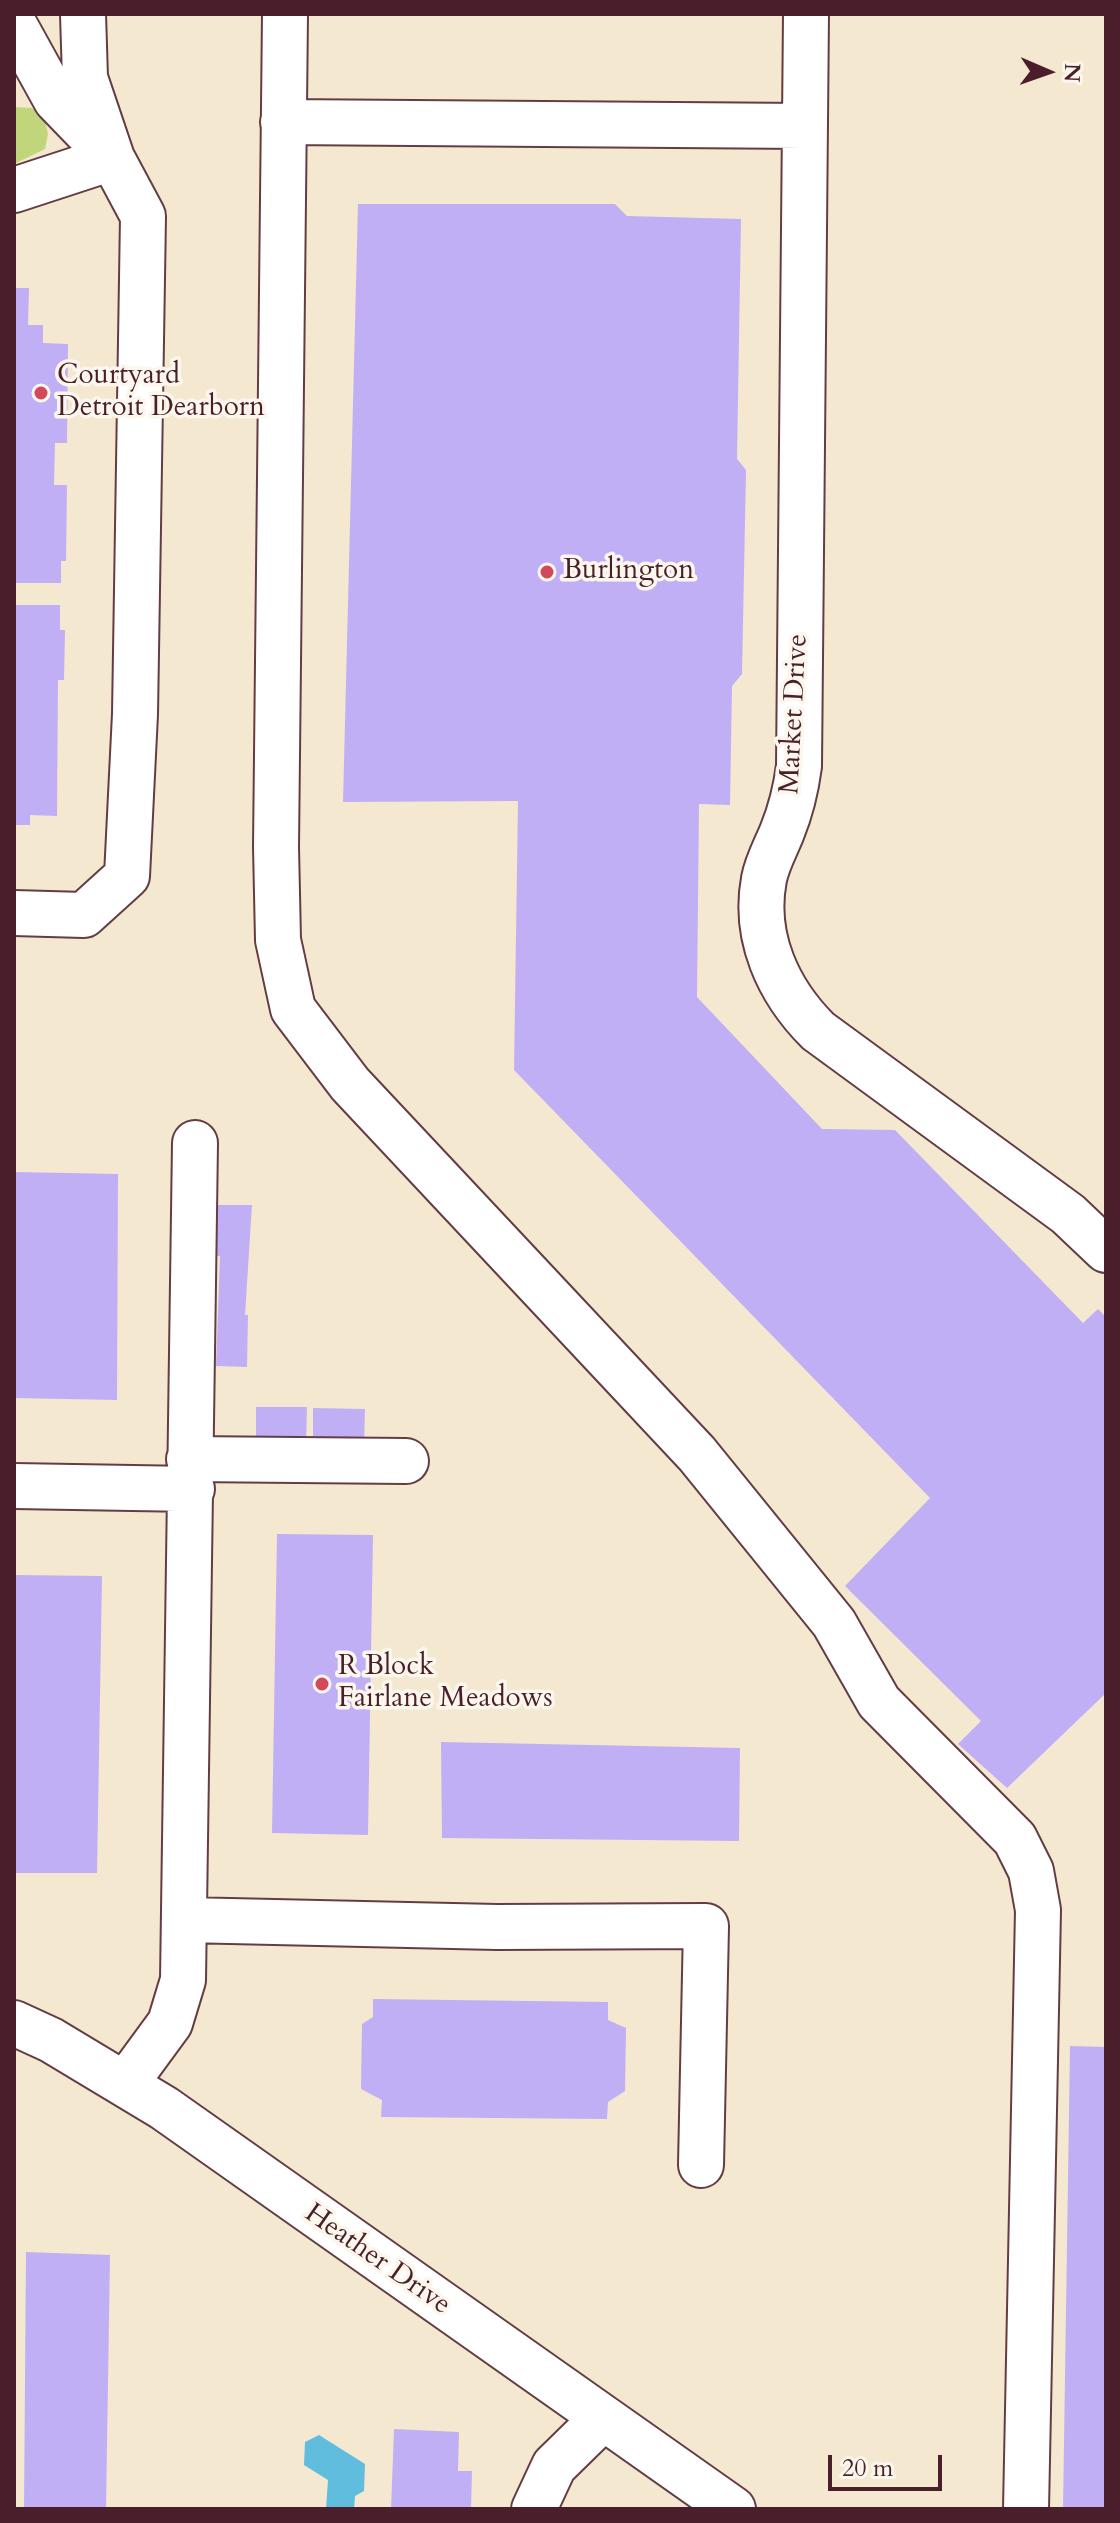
<!DOCTYPE html>
<style>
body{margin:0}
#map{position:relative;width:1120px;height:2523px;overflow:hidden;background:#f4e8d0;font-family:Cardo,serif}
canvas{display:block}
.frame{position:absolute;inset:0;border:16px solid #4a1f2b;pointer-events:none}
.north{position:absolute;left:1008px;top:32px;width:80px;height:80px;-webkit-text-stroke:6px #fbf7ec;paint-order:stroke;rotate:92deg;font-size:22px;font-weight:700;line-height:32px;text-align:center;color:#4a1f2b}
.north::after{content:'';display:block;margin:auto;width:28px;height:36px;background:#4a1f2b;clip-path:polygon(50% 0,100% 100%,50% 72%,0 100%)}
.scale{position:absolute;left:828px;top:2455px;width:114px;height:36px;box-sizing:border-box;border:4px solid #4a1f2b;border-top:0;padding-left:10px;font-size:24px;line-height:28px;white-space:nowrap;color:#4a1f2b;-webkit-text-stroke:6px #fbf7ec;paint-order:stroke}
</style>
<div id="map">
<canvas width="1120" height="2523"></canvas>
<div class="frame"></div>
<div class="north">N</div>
<div class="scale">20 m</div>
</div>
<script>
const ctx = document.querySelector('canvas').getContext('2d');
ctx.lineJoin = 'round';
function fillPath(path, color) { ctx.fillStyle = color; ctx.fill(path, 'evenodd'); }
function strokePath(path, color, width, dash) { ctx.strokeStyle = color; ctx.lineWidth = width; ctx.lineCap = dash ? 'butt' : 'round'; ctx.setLineDash(dash || []); ctx.stroke(path); }
function label(font, color, halo, rows, align = 'center') {
  ctx.font = font + ' Cardo,serif'; ctx.lineWidth = 7; ctx.setLineDash([]); ctx.textBaseline = 'middle'; ctx.strokeStyle = halo; ctx.fillStyle = color; for (const [text, x, y, turn = 0] of rows) {
    ctx.save(); ctx.translate(x, y); ctx.rotate((+turn || 0) * Math.PI / 180); ctx.textAlign = isNaN(turn) ? turn : align; if (halo) ctx.strokeText(text, 0, 0); ctx.fillText(text, 0, 0); ctx.restore();
  }
}
const green = new Path2D(`
 M14 107 32 108 44 117 48 134 45 149 14 164Z`);
const water = new Path2D(`
 M319 2435 365 2464 364 2491 355 2496 354 2509H326L328 2480 304 2465 305 2442Z`);
const building = new Path2D(`
 M358 204H615L627 216 741 219 737 459 746 470 742 674 732 686 730 805 699 804 697 997 822 1129 895 1130 1083 1323 1098 1309 1106 1317V1693L1007 1788 958 1744 981 1721 845 1586 930 1498 514 1070 518 801 343 802Z
 M14 288H29L28 325H43V343L68 344 67 443H55L54 485H67L66 561H61V583H14Z
 M14 605H60V630H65L64 680H58L57 816 30 815V825H14Z
 M14 1172 118 1174 117 1400 14 1398Z
 M214 1205H252L245 1315H248L247 1367 216 1366 220 1256H213Z
 M256 1407H307L306 1445 256 1444Z
 M313 1408 365 1409 364 1447 313 1446Z
 M277 1534 373 1535 368 1835 272 1833Z
 M14 1575 102 1576 97 1873H14Z
 M441 1742 740 1748 739 1841 442 1838Z
 M373 1999 608 2002V2020L626 2028 625 2091 608 2102 607 2119 381 2117 382 2100 361 2089 362 2024 373 2017Z
 M1070 2046 1106 2047V2509H1063Z
 M26 2252 110 2255 106 2509H24Z
 M394 2429 459 2432 458 2471H472L471 2509H391Z`);
const minor = new Path2D(`
 M285 14 276 847 278 940 293 1009 350 1084 697 1454 834 1623 879 1702 1015 1839 1031 1871 1038 1910 1026 2509
 M806 14 799 766C796 789 791 810 782 832 776 847 767 863 764 879 753 937 778 991 818 1031L1068 1214 1106 1250
 M14 24 56 100 112 158 143 216 135 714 127 876 84 915 14 913
 M283 122 805 126
 M14 190 112 158 85 78 83 14
 M189 1459 406 1461
 M14 1486 192 1489
 M185 1920 497 1927 706 1926 701 2165
 M14 2023 51 2040 164 2108 733 2509
 M126 2083 170 2023 183 1980 195 1143
 M534 2509 554 2466 603 2418`);
const markers = [
 [41,393,8,"#d1495b"],
 [547,572,8,"#d1495b"],
 [322,1684,8,"#d1495b"]
];
const poiNames = [
 ["Courtyard",57,377],
 ["Detroit Dearborn",57,409],
 ["Burlington",563,572],
 ["R Block",338,1668],
 ["Fairlane Meadows",338,1700]
];
const streetNames = [
 ["Market Drive",795,714,-87],
 ["Heather Drive",377,2260,35]
];
fillPath(green, '#c1d67a');
fillPath(water, '#60bdde');
fillPath(building, '#c0aff5');
strokePath(minor, '#643d44', 48);
strokePath(minor, '#fff', 44);
for (const [x, y, r, color] of markers) { const dot = new Path2D(); dot.arc(x, y, r, 0, 2 * Math.PI); ctx.fillStyle = color; ctx.fill(dot); strokePath(dot, '#fbf7ec', 3); }
label('28px', '#4a1f2b', '#fbf7ec', poiNames, 'left');
label('28px', '#4a1f2b', '#fbf7ec', streetNames);
</script>
